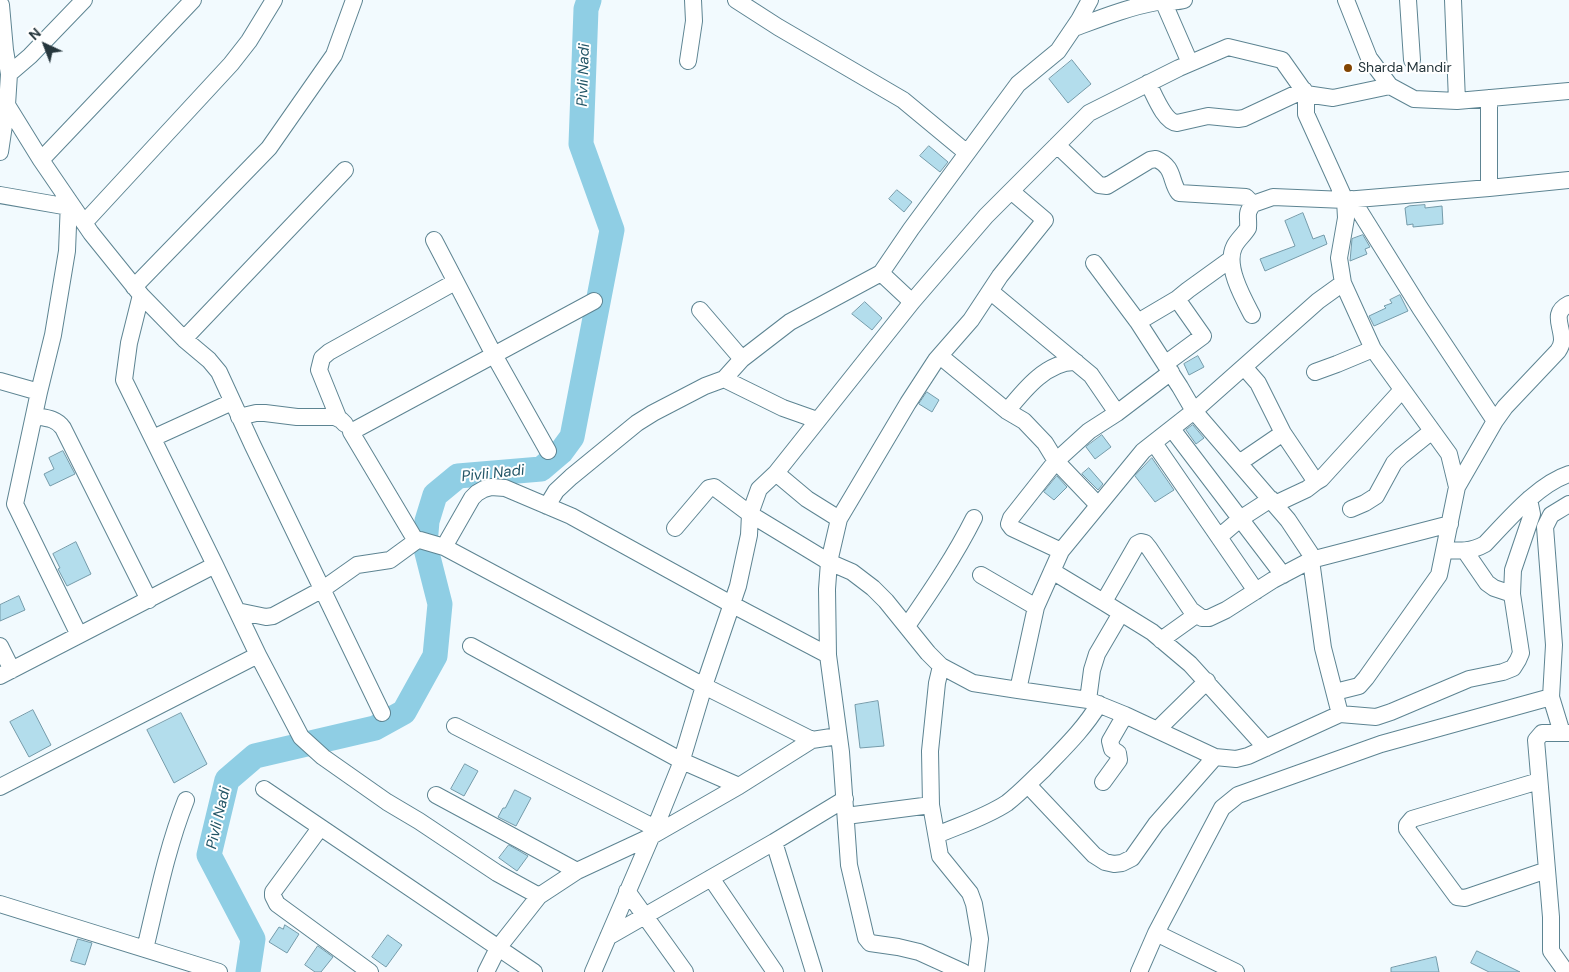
<!DOCTYPE html>
<style>
body{margin:0}
#map{position:relative;width:1569px;height:972px;overflow:hidden;background:#f2fafe;font-family:"DM Sans",sans-serif}
canvas{display:block}
.north{position:absolute;left:20px;top:20px;width:50px;height:50px;-webkit-text-stroke:4px #fff;paint-order:stroke;rotate:317deg;font-size:14px;font-weight:700;line-height:20px;text-align:center;color:#27373d}
.north::after{content:'';display:block;margin:auto;width:18px;height:22px;background:#27373d;clip-path:polygon(50% 0,100% 100%,50% 72%,0 100%)}
</style>
<div id="map">
<canvas width="1569" height="972"></canvas>
<div class="north">N</div>
</div>
<script>
const ctx = document.querySelector('canvas').getContext('2d');
ctx.lineJoin = 'round';
function strokePath(path, color, width, dash) { ctx.strokeStyle = color; ctx.lineWidth = width; ctx.lineCap = dash ? 'butt' : 'round'; ctx.setLineDash(dash || []); ctx.stroke(path); }
function fillPath(path, color) { ctx.fillStyle = color; ctx.fill(path, 'evenodd'); }
function label(font, color, halo, rows, align = 'center') {
  ctx.font = font + ' "DM Sans",sans-serif'; ctx.lineWidth = 4; ctx.setLineDash([]); ctx.textBaseline = 'middle'; ctx.strokeStyle = halo; ctx.fillStyle = color; for (const [text, x, y, turn = 0] of rows) {
    ctx.save(); ctx.translate(x, y); ctx.rotate((+turn || 0) * Math.PI / 180); ctx.textAlign = isNaN(turn) ? turn : align; if (halo) ctx.strokeText(text, 0, 0); ctx.fillText(text, 0, 0); ctx.restore();
  }
}
const river = new Path2D(`
 M248 972 253 939 209 855 227 780 255 756 375 728 404 712 435 656 440 604 425 545 427 521 435 495 458 476 541 469 561 452 572 437 612 230 581 144 586 9 589 0`);
const building = new Path2D(`
 M1072 60 1091 84 1068 103 1049 79Z
 M929 146 948 162 940 172 920 156Z
 M897 190 912 202 904 212 889 199Z
 M1425 205V208L1442 206 1443 224 1413 227V224L1407 225 1405 208 1409 206Z
 M1303 213 1313 239 1324 235 1327 244 1265 271 1260 259 1295 246 1285 221Z
 M1363 235 1370 247 1365 249 1367 254 1350 261 1352 239Z
 M1400 295 1408 311 1374 326 1369 316 1386 308 1384 306 1392 303 1390 300Z
 M865 302 882 318 872 330 852 314Z
 M1198 356 1204 367 1189 375 1184 364Z
 M927 392 939 400 932 412 919 404Z
 M1193 425 1204 438 1196 444 1186 430Z
 M1102 435 1111 447 1095 459 1086 447Z
 M63 451 75 474 50 486 44 474 54 469 49 458Z
 M1152 458 1174 490 1155 502 1135 476Z
 M1089 468 1103 484 1098 490 1082 474Z
 M1057 476 1067 487 1054 500 1044 492Z
 M76 542 91 574 67 586 58 569 60 568 53 554Z
 M19 596 25 610 0 621V605Z
 M878 701 884 746 860 748 855 705Z
 M33 710 51 745 29 757 10 722Z
 M181 713 207 764 174 783 147 730Z
 M465 764 478 771 464 796 451 789Z
 M515 790 531 798 516 826 498 817 503 808H505Z
 M509 845 528 856 517 871 499 858Z
 M285 925 299 934 287 953 269 942 279 927 283 929Z
 M388 935 402 945 386 967 372 957Z
 M78 939 92 943 85 965 71 961Z
 M318 946 333 957 321 972H315L305 965Z
 M1477 951 1520 972H1489L1471 963Z
 M1436 957 1439 972H1391V968Z`);
const minor = new Path2D(`
 M736 0 778 27 903 100 967 153
 M1346 0 1369 58 1390 86 1414 99 1457 101 1569 91
 M1408 0 1412 60
 M1453 0 1457 101
 M1163 1 1190 63
 M1 5 5 50 9 74 7 105 41 160 91 233 141 295 129 343 124 380 215 565 258 655 301 737 323 757 387 802 419 821 497 873 539 896
 M1074 28C1101 18 1129 7 1157 2 1166 0 1175 3 1184 0
 M688 61 694 21 693 0
 M9 74 30 56 84 0
 M1148 83C1154 94 1164 122 1177 123L1208 116 1238 119 1244 118 1304 90
 M1306 94V114L1345 200 1346 218 1339 258 1343 283 1373 349 1449 454 1457 487 1439 575 1366 678 1359 686 1335 692
 M1057 145 1099 185 1107 186 1150 160 1156 159C1175 167 1170 182 1179 193L1246 197 1253 204 1273 197 1345 200 1489 188V98
 M0 152 7 105
 M41 160 193 0
 M1489 188 1569 180
 M0 195 69 207
 M1352 199 1420 308 1495 421
 M84 223 231 64 249 41 274 0
 M434 240 494 355 548 451
 M1231 259 1188 290 1177 299 1138 322 1180 387 1194 411 1318 301 1343 283
 M1094 263 1138 322
 M134 287 269 148 334 55 354 0
 M141 295 184 339 209 360 219 372 253 446 382 713
 M912 302 881 273 911 229 1018 84 1058 51 1079 20 1090 0
 M700 310 742 359
 M1252 315C1243 298 1225 266 1234 247 1237 240 1244 235 1248 228 1249 216 1245 214 1253 204
 M184 339 345 170
 M940 356 1007 411 1024 421 1045 443 1056 461 1089 431 1117 413 1091 375 990 291
 M1165 364 1203 336 1177 299
 M1244 367 1258 383 1283 433 1316 482 1307 489 1275 504
 M1315 372 1337 364 1373 349
 M724 379 783 408 817 420
 M0 381 39 392 53 335 67 251 69 201
 M39 392 15 504 79 635
 M1007 411C1024 390 1047 361 1076 362
 M1117 413 1171 372
 M34 416C46 418 56 418 63 428L149 600
 M239 417 256 413H265L297 417H335L341 420 345 424
 M338 417 319 370 322 358 329 352 455 282
 M1172 429 1283 575
 M153 438 232 402
 M1154 443 1256 591
 M1239 463 1283 433
 M776 473 807 499 839 519
 M1316 482 1321 479 1402 390
 M1457 487 1495 421 1505 407 1558 351C1560 348 1562 345 1562 340 1562 325 1551 313 1569 304
 M547 506 556 491 571 477 637 423 653 413 705 386 724 379 742 359 790 322 881 273
 M1351 509 1365 503 1376 496 1394 463 1401 456 1432 431
 M675 528 709 488 714 487 750 514 829 562 852 572 873 588 886 601 928 653 941 666 973 683 1018 690 1036 607 1061 551 1143 451 1194 411 1288 520 1310 553 1323 648 1340 714
 M1219 537 1240 519 1271 499
 M416 541 351 432 594 301
 M444 547 472 498 477 493 484 489 491 487 505 488 571 516 731 604 828 655
 M1444 550C1459 551 1471 552 1485 544 1508 520 1538 484 1569 474
 M1061 551 1012 528 1009 524 1011 518 1056 461 1098 505
 M1465 551 1487 583 1494 588 1512 594
 M1052 571 1105 603
 M981 575 1036 607
 M237 611 266 617 273 616 323 589 357 565 390 560 416 541 420 540 444 547 704 686 812 740
 M907 626C931 591 955 556 974 518
 M1161 640 1196 615
 M0 646 12 670
 M471 646 682 761 739 786
 M941 666 937 683 930 751 931 805 940 856 970 893 974 904 980 939 976 972
 M0 676 215 565
 M1018 690 1088 700 1125 715 1215 757 1236 759 1248 756 1340 714 1376 717 1391 712 1469 679 1503 672 1513 668 1518 660 1521 653 1512 594 1513 570 1532 514 1529 499
 M1551 697 1562 733
 M1088 700 1092 670 1097 654 1121 613
 M455 726 655 828
 M1157 730 1207 681
 M1266 748 1190 664 1152 632 1105 603 1106 598 1137 544 1141 542 1145 543 1149 548 1191 610 1202 618H1209L1226 610 1273 580 1311 560 1450 524
 M1539 781 1412 819 1407 825V829L1457 897 1465 898 1547 870
 M1103 782 1119 760 1118 753 1112 749 1110 741 1125 715
 M1028 785 1094 855 1105 862 1114 864 1122 863 1132 858 1156 824 1215 757
 M0 787 258 655
 M264 789 534 972
 M436 795 577 871
 M846 816 931 805
 M320 828 273 892V896L277 904 370 972
 M937 835C960 825 986 817 1007 803 1020 793 1032 780 1044 769 1064 748 1084 729 1099 704
 M774 842 814 972
 M711 878 775 972
 M627 891 685 972
 M0 904 219 972
 M1156 933 1236 972
 M608 937 774 842 845 799
 M145 949C157 899 167 848 186 800
 M486 972 498 948 539 896 577 871 650 837 739 786 812 740 838 736
 M593 972 655 828 680 766 704 686 738 586 749 535 750 514 759 489 776 473 912 302 986 216 1089 113 1179 68 1228 47 1282 60 1306 94 1333 98 1390 86
 M963 972 919 952 898 947 870 943 866 938 849 865 841 752 828 655 827 589 829 562 839 519 908 403 936 360 971 320 1000 276 1045 220 1011 191
 M1139 972 1156 933 1222 808 1238 795 1381 744 1551 697 1554 645 1545 527 1551 515 1569 504
 M1566 972 1551 951V917L1536 740 1542 733H1569`);
const markers = [
 [1348,68,5,"#824503"]
];
const poiNames = [
 ["Sharda Mandir",1358,68]
];
const waterNames = [
 ["Pivli Nadi",584,75,-88],
 ["Pivli Nadi",493,474,-6],
 ["Pivli Nadi",219,818,-77]
];
strokePath(river, '#8fcee4', 25);
fillPath(building, '#b3ddec');
strokePath(building, '#749baa', 1);
strokePath(minor, '#5d8492', 18);
strokePath(minor, '#fff', 16);
for (const [x, y, r, color] of markers) { const dot = new Path2D(); dot.arc(x, y, r, 0, 2 * Math.PI); ctx.fillStyle = color; ctx.fill(dot); strokePath(dot, '#fff', 2); }
label('14px', '#27373d', '#fff', poiNames, 'left');
label('italic 15px', '#235667', '#fff', waterNames);
</script>
